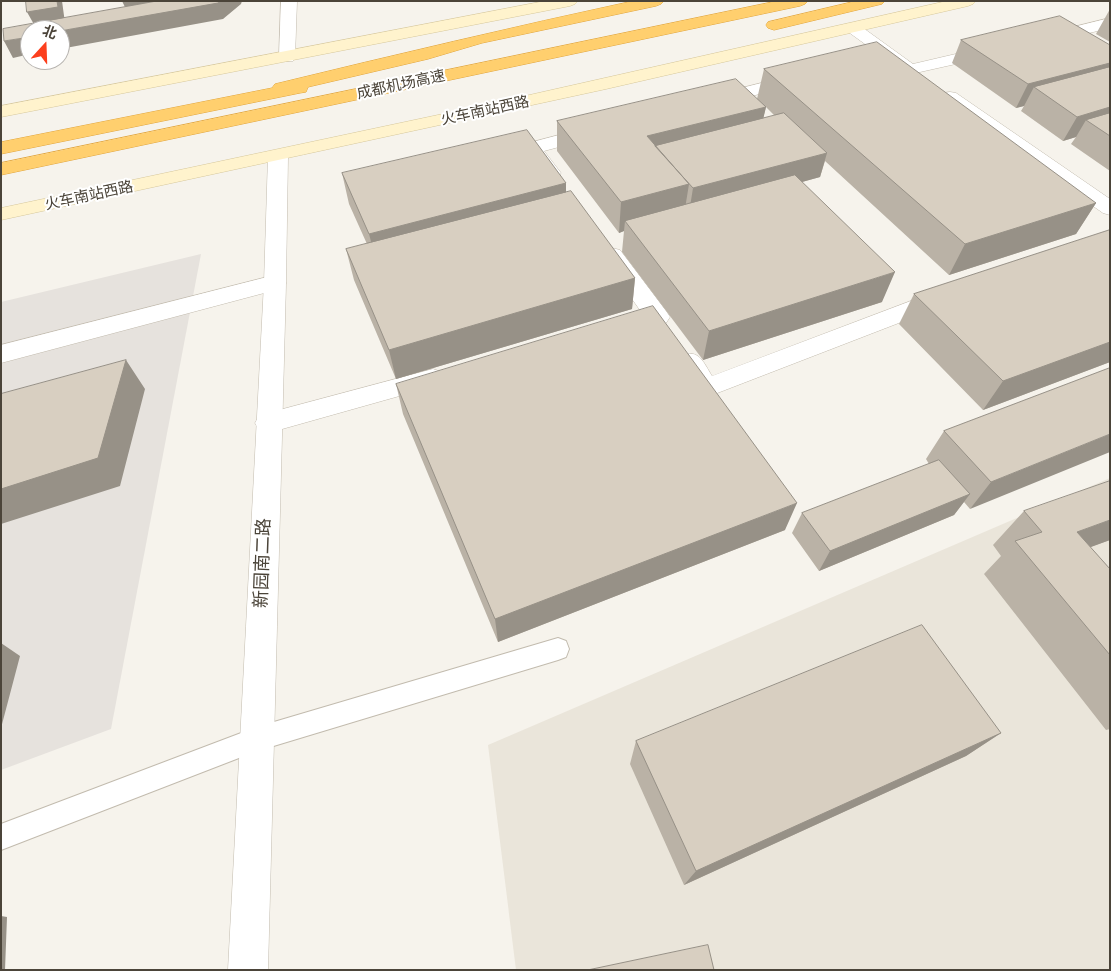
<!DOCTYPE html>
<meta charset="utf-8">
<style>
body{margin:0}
#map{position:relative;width:1111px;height:971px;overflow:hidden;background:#f6f3ec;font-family:"PT Sans Narrow","Noto Sans SC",sans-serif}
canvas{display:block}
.frame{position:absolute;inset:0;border:2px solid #4b4439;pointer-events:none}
.north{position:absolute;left:20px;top:20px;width:50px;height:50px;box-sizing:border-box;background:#fff;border:1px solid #b7b4b0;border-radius:50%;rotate:20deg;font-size:14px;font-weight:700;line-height:20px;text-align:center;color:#4b4439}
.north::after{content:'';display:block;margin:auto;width:18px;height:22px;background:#fc3f1d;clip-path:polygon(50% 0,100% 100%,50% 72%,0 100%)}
</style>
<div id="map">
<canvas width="1111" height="971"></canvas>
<div class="frame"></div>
<div class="north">北</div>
</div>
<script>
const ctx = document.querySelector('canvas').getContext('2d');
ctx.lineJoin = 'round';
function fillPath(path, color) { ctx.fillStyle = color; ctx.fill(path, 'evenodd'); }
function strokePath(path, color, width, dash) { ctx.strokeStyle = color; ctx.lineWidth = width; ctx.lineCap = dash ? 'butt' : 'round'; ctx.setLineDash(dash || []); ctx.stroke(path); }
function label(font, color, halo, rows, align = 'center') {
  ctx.font = font + ' "PT Sans Narrow","Noto Sans SC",sans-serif'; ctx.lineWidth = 4; ctx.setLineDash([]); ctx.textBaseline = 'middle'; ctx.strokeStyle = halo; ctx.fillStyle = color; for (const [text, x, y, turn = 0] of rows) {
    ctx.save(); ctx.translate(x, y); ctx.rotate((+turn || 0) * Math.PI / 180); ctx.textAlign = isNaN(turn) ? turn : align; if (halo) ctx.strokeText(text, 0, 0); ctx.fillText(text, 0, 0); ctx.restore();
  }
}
const residential = new Path2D(`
 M1110 478V970H516L488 745Z`);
const industrial = new Path2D(`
 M201 254 111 729 1 770V302Z`);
const service = new Path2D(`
 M558 638 566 641 569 649 566 657 558 660 257 751 1 850V824L257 727Z`);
const minor = new Path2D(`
 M1110 18V28L1047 43 1041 41 1039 38 1041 35Z
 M853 23 859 25 913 64 990 46 996 47 998 51 996 55 911 74 905 73 847 31 845 28 847 25Z
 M797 74 803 75 806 79 803 83 712 106 706 105 703 101 706 97Z
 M950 92 956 93 1110 199V215L1103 213 944 101 941 97 944 93Z
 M593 126 600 128 602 132 600 136 544 151 561 173 558 177C541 182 531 161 522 148L525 144Z
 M612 248 620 250 666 311 670 317 666 323 634 331 626 329 622 323 626 317 642 313 601 255 604 250Z
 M275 275 283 278 286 283 283 288 1 363V345Z
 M940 290 948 292 951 298 948 304 707 397 698 395 677 361 680 355C700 349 703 362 712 376Z
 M433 369 442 372 445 378 442 384 268 433 259 430 255 423 259 416 268 413Z`);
const tertiary = new Path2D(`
 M281 1H297L295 57 293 61H281L279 57Z
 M278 150 285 152 288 156 286 283 268 970H228L264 283 268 156 271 152Z`);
const secondary = new Path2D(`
 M545 1H578L575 4 570 6 1 117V106Z
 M947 1H976L973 4 968 6 606 89 1 220V208L485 105Z`);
const motorway = new Path2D(`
 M633 1H664L661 4 656 6 482 43 428 59 308 87 306 92 300 93 1 154V142L272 88 275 84C394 55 513 27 633 1Z
 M777 1H808L805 4 800 6 1 175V163Z
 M856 1H885L882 4 774 30 768 28 766 25 768 22Z`);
const wall = new Path2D(`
 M1110 9V42L1096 34Z
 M961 40 1110 45V171L1071 144 1076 137 1063 141 1021 111 1024 106 1016 108 952 63Z
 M764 69 1096 203 1076 234 949 275 825 161 820 177 802 182 882 302 703 360 622 252 624 231 619 233 557 151V121L757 99ZM766 107 775 116 763 118Z
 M342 173 566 183V193L635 278 632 309 396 379 354 280 346 249 367 244 349 204Z
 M1110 230V362L983 410 899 324 914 294Z
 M1110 368 970 509 964 502 954 515 819 571 792 533 802 513 929 464 926 459 944 431Z
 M396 384 785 530 498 642 403 414Z
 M1024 511 1110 540 1090 547 1110 569V729L1106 730 984 574 1001 556 993 545Z
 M1001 733 966 756 684 885 630 764 636 741Z`);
const shadedWall = new Path2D(`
 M57 1H62L65 23 36 28 27 12Z
 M122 1H152L153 2 125 7Z
 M221 1H242L241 4 223 19 60 49V31Z
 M30 37V54L13 58 4 41Z
 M1110 63V83L1034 87 1024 106 1016 108 1028 84Z
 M766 107 759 137 668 161 647 136Z
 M1110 107V127L1086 120 1076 137 1063 141 1077 117Z
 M827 153 820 177 689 213 693 188Z
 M566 183V214L377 264 369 234Z
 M689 184 684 215 625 221 624 231 619 233 621 202Z
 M1096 203 1076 234 949 275 965 244Z
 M895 272 882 302 703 360 709 331Z
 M635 278 632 309 396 379 389 350Z
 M1110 342V362L983 410 1003 381Z
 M126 360 145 389 120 486 1 524V489Z
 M1110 434V452L970 509 991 482Z
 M970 494 954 515 819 571 830 551Z
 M797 503 785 530 498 642 495 619Z
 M1110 520V540L1042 565 1077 532Z
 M1 643 20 656 1 728Z
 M1001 733 966 756 684 885 696 871Z
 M1 916 7 917 5 970H1Z`);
const building = new Path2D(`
 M26 1H57L58 7 27 12Z
 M157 1H221L218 3 60 31V30H30V37L4 41 3 29Z
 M1060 16 1110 45V63L1028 84 961 40Z
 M877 42 1096 203 965 244 764 69Z
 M1110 67V107L1077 117 1034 87Z
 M736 79 766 107 647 136 689 184 621 202 557 121Z
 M784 113 827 153 693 188 655 146Z
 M1110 113V136L1086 120Z
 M527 130 566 183 369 234 342 173Z
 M795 175 895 272 709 331 625 221Z
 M571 191 635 278 389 350 346 249Z
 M1110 230V342L1003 381 914 294Z
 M653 306 797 503 495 619 396 384Z
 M126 360 98 458 1 489V394Z
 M1110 368V434L991 482 944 431Z
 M939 460 970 494 830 551 802 513Z
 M1110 481V520L1077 532 1110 569V655L1015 541 1042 532 1024 511Z
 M922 625 1001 733 696 871 636 741Z
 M708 945 714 970H588Z`);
const farStreetnames = [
 ["成都机场高速",401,85,-12],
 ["火车南站西路",485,111,-12],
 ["火车南站西路",89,196,-12]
];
const streetNames = [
 ["新园南二路",263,563,-88]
];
fillPath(residential, '#eae5da');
fillPath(industrial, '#e6e2dd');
strokePath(service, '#c2bbae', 2);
strokePath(minor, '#c2bbae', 1);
strokePath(tertiary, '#c2bbae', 1);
strokePath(secondary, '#d6c79b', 1);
strokePath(motorway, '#e0a43c', 1);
fillPath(service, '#fff');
fillPath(minor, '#fff');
fillPath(tertiary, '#fff');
fillPath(secondary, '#fff3cd');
fillPath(motorway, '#ffcf6e');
fillPath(wall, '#bab2a6');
fillPath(shadedWall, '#979187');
fillPath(building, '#d8cfc1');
strokePath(building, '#979187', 1);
label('15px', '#4b4439', '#fff', farStreetnames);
label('18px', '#4b4439', '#fff', streetNames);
</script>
